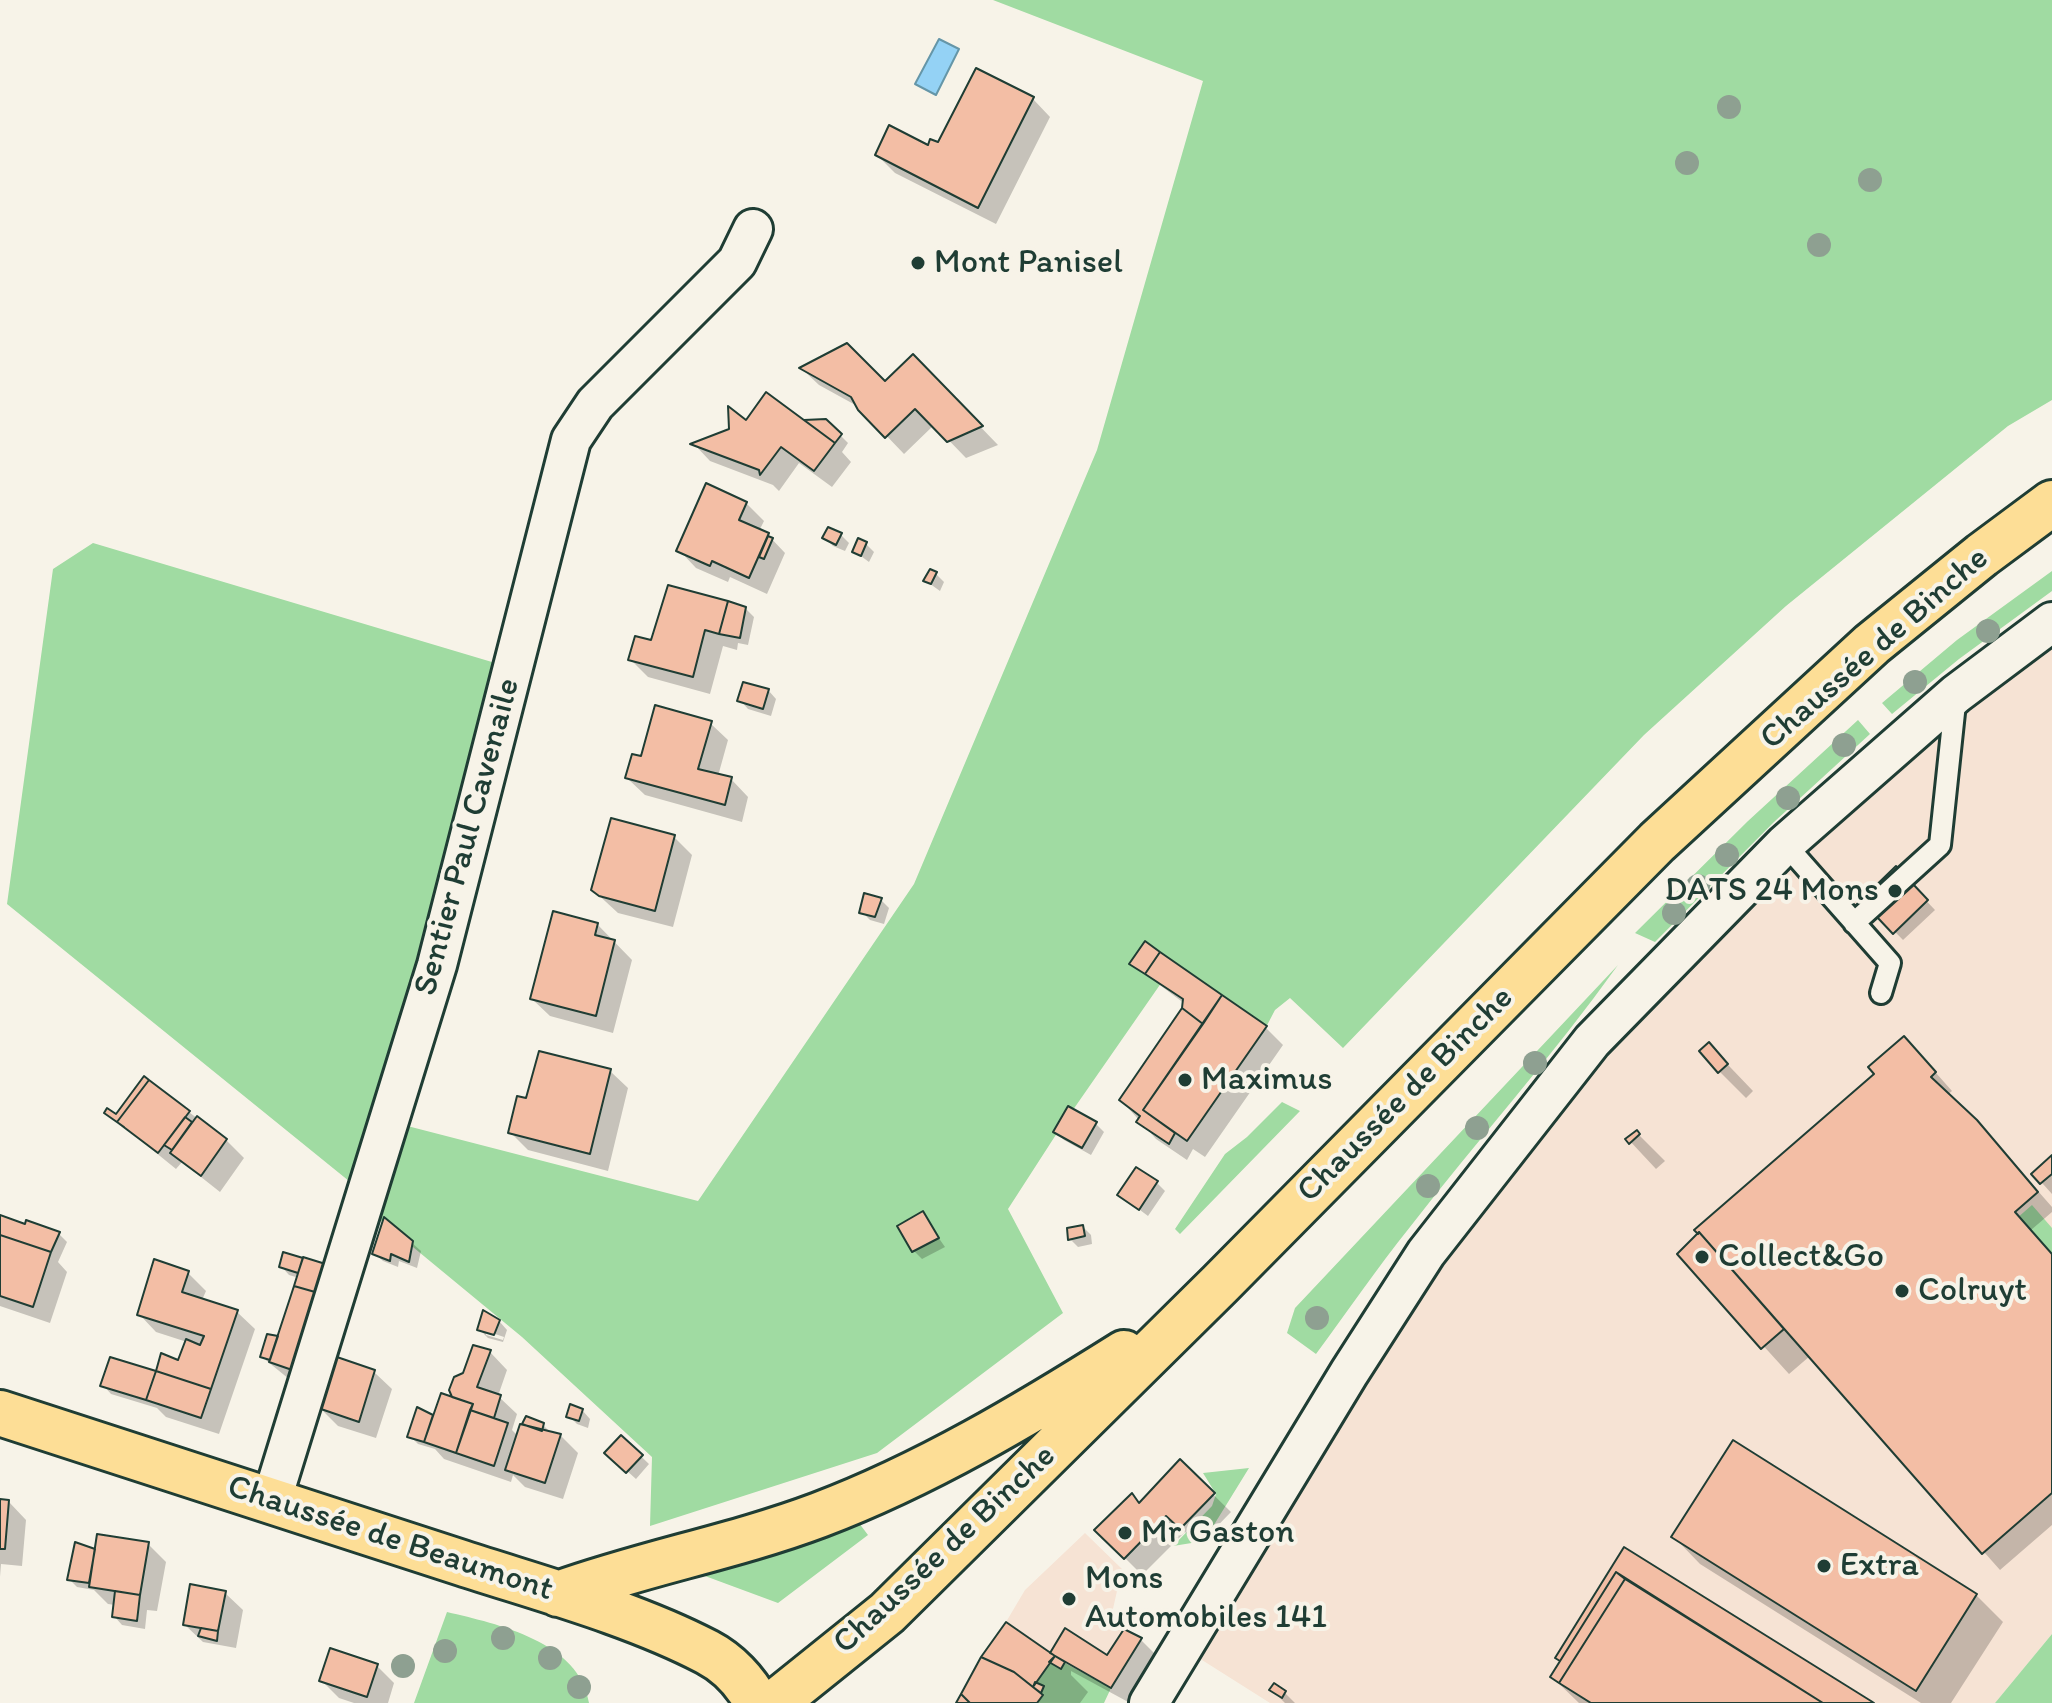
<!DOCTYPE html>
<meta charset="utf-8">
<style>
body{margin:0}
canvas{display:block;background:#f7f3e8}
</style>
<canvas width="2052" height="1703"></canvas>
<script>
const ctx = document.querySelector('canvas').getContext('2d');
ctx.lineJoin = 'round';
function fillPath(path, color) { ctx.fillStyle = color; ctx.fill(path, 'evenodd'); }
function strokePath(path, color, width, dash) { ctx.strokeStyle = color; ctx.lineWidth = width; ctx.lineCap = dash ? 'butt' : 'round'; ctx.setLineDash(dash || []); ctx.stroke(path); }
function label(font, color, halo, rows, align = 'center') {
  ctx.font = font + ' Itim,sans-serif'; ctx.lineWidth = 8; ctx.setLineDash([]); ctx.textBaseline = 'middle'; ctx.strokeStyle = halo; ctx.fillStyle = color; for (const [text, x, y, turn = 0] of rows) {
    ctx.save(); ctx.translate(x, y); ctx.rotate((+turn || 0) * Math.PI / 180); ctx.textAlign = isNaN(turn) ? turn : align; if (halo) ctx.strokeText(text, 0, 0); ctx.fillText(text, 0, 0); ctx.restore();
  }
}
const built = new Path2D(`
 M2052 622V1634L1995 1703H1270L1183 1648 1207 1607 1592 1041Z
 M1085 1533 1122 1569 1110 1622 1142 1638 1111 1688 1050 1653 1006 1622 1025 1590Z`);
const green = new Path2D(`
 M993 0H2052V400L2008 426 1786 606 1644 735 1343 1048 1290 998 1275 1010 1263 1033 1173 966 1059 1130 1008 1209 1063 1313 877 1453 650 1526 652 1457 522 1337 362 1205 365 1194 7 904 53 569 93 543 512 668 388 1121 698 1201 914 884 1097 450 1203 81Z
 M2052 571V591L1959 659 1892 714 1882 703 1957 640Z
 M1858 720 1870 734 1774 822 1655 942 1635 933 1748 821Z
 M1618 965C1553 1056 1478 1139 1410 1227 1377 1268 1347 1312 1316 1354L1287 1333 1295 1308Z
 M1282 1102 1300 1111 1180 1234 1175 1229 1225 1154 1247 1137Z
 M2032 1205 2052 1228V1260L2016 1219Z
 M1249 1468 1204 1541 1173 1546 1212 1506 1216 1494 1203 1473Z
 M859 1523 868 1535 778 1603 705 1576Z
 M447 1612C498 1624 580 1642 589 1703H414Z
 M2052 1634V1703H1995Z
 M1049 1662 1060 1669 1065 1663 1111 1688 1104 1703H1037L1043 1695 1041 1693 1044 1687 1035 1682Z`);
const water = new Path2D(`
 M939 39 959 49 936 95 915 84Z`);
const shadow = new Path2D(`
 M1033 99 1050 117 996 224 895 173 877 155 939 145Z
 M913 357 998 445 966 458 934 425 904 454 859 407 819 385 802 369 885 384Z
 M747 423 813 426 840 435 848 443 842 452 851 462 832 487 799 463 779 491 773 485 710 461 694 444Z
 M746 503 764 521 759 531 768 535 785 553 767 594 730 577 728 582 696 568 679 550Z
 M841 535 849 543 845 551 833 546 825 538Z
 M866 544 874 552 869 562 854 551Z
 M936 574 944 582 940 591 926 581Z
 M745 608 754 617 748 645 738 643 737 650 723 646 710 694 648 677 631 660 653 642Z
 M768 690 776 699 771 716 748 709 740 700Z
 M710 723 728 740 718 776 731 779 748 797 742 822 645 795 627 778Z
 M674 837 692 855 673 927 618 913 593 890Z
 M1896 869 1935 910 1903 940 1864 900Z
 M881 900 889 908 884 924 870 920 862 912Z
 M597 924 632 960 613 1033 550 1016 532 999Z
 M1132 964 1265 1027 1283 1045 1205 1157 1193 1149 1187 1160 1156 1139 1121 1100 1185 1004Z
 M1709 1045 1753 1091 1746 1098 1719 1071Z
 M1921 1056 1952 1091 1947 1095 1994 1141 2052 1207V1212L2031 1230 2052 1254V1525L2000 1570 1810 1356 1789 1374 1680 1254 1700 1234 1697 1230 1876 1074Z
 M610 1071 628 1088 608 1171 528 1150 510 1132 528 1101Z
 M145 1079 226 1140 244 1158 220 1192 182 1162 176 1169 107 1113 116 1116Z
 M1096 1124 1104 1132 1091 1155 1064 1140 1055 1132Z
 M1637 1133 1665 1161 1656 1169 1628 1139Z
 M2052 1158V1194L2034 1174Z
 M1157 1183 1165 1191 1148 1216 1120 1195Z
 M922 1214 945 1247 922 1259 914 1251Z
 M0 1217 59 1234 67 1242 58 1262 67 1272 50 1323 0 1306Z
 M1083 1227 1091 1235 1092 1244 1078 1247 1070 1239Z
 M412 1243 421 1251 417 1268 399 1261 398 1267 383 1261 374 1253Z
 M304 1262 316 1388 289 1379 262 1357 278 1340 299 1278 289 1275 281 1266Z
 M188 1273 206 1291 202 1300 237 1312 255 1329 219 1434 166 1417 157 1408 111 1394 103 1385 154 1373 179 1363 187 1342 156 1332 139 1314Z
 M499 1321 507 1330 503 1342 488 1338 479 1329ZM486 1331 504 1337 503 1340 486 1335Z
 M490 1352 507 1370 498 1396 517 1414 512 1430 518 1436 527 1419 543 1425 551 1433 560 1435 578 1453 563 1499 525 1487 513 1475 511 1482 444 1459 435 1449 418 1444 410 1436 456 1400 465 1374Z
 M374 1372 392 1389 376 1438 338 1426 320 1408Z
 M582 1410 590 1419 588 1428 577 1424 569 1416Z
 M621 1437 649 1464 636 1479 607 1453Z
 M1180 1462 1231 1512 1199 1545 1185 1532 1142 1575 1097 1530 1132 1495 1141 1505Z
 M0 1501 9 1502 26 1520 22 1566 1 1564 0 1577Z
 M1674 1537 1976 1595 2003 1622 1951 1703H1921L1700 1564Z
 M148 1544 166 1562 157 1611 147 1610 145 1629 122 1625 114 1616 115 1605 108 1604 94 1590 77 1587 69 1579 96 1553Z
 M1624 1549 1870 1703H1579L1552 1677 1562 1662 1557 1658Z
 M225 1593 243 1610 236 1648 203 1642 185 1625Z
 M1065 1631 1108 1658 1140 1639 1158 1657 1130 1703 1071 1671V1675L1088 1692 1080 1703H959L982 1660 1051 1656Z
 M377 1666 394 1683 388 1703H354L339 1698 321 1680Z
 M1272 1690 1284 1692 1295 1703H1285Z`);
const building = new Path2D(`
 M976 68 1034 97 978 208 875 155 889 125 928 145 930 139 938 142Z
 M847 343 885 381 913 354 983 426 947 442 915 409 885 438 858 410 851 397 799 368Z
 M766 392 835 443 814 471 781 447 760 475 759 470 690 444 729 429 728 406 746 420Z
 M826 419 842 434 835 443 804 420Z
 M706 483 747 502 739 520 769 533 749 578 712 561 710 566 676 551Z
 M828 527 842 533 836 545 822 538Z
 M768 536 773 538 764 559 759 557Z
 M858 538 867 542 861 556 852 552Z
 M930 569 937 572 931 584 923 581Z
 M668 585 728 601 719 634 705 630 693 677 628 660 635 636 651 640Z
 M728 601 746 607 740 638 719 634Z
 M743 682 769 689 763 709 737 701Z
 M655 705 712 721 698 769 732 777 725 805 625 778 632 754 641 756Z
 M611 818 675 835 655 911 599 896 591 890Z
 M1896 866 1928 900 1893 934 1861 900Z
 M864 893 882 898 875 917 859 913Z
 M553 911 598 923 595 935 615 940 596 1016 530 999Z
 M1145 941 1160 952 1145 974 1129 964Z
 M1160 952 1222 995 1203 1024 1182 1008 1183 999 1145 974Z
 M1222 995 1267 1026 1187 1141 1143 1110Z
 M1182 1008 1203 1024 1143 1110 1175 1133 1169 1144 1136 1122 1140 1116 1119 1100Z
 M1904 1036 1936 1072 1931 1077 1977 1120 2038 1192 2015 1212 2052 1254V1493L1982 1554 1699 1232 1698 1234 1694 1230 1874 1074 1868 1067Z
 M1709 1042 1728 1064 1718 1073 1699 1051Z
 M539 1051 611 1069 590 1154 508 1133 517 1096 526 1098Z
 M144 1076 149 1080 117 1122 124 1127 104 1113 107 1108 116 1114Z
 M149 1080 190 1111 158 1153 117 1122Z
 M1068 1106 1097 1122 1082 1148 1053 1132Z
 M197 1116 227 1139 201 1176 170 1153Z
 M185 1117 192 1122 172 1150 164 1145Z
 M1637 1130 1640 1134 1629 1144 1625 1139Z
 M2052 1155V1174L2040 1184 2031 1174Z
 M1136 1167 1158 1181 1139 1210 1117 1195Z
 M923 1211 939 1238 912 1252 897 1226Z
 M0 1215 25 1224 26 1220 60 1232 51 1252 0 1235Z
 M384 1217 413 1241 409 1262 391 1254 390 1261 372 1254Z
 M1083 1225 1085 1236 1068 1240 1067 1228Z
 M1699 1232 1784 1329 1761 1349 1677 1254Z
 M0 1235 51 1252 33 1307 0 1296Z
 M283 1252 303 1258 298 1273 279 1267Z
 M303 1257 332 1266 322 1294 294 1286Z
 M154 1259 189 1271 182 1292 238 1310 211 1389 156 1371 161 1353 178 1360 186 1339 200 1345 204 1336 137 1315Z
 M294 1286 322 1294 298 1372 269 1362Z
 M483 1310 500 1320 494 1335 477 1330Z
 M267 1334 278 1336 270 1360 260 1357Z
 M473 1345 491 1350 477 1387 501 1395 494 1418 470 1410 473 1404 452 1397 449 1390 454 1377 463 1373Z
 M334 1356 375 1370 359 1422 318 1408Z
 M110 1357 156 1371 146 1400 100 1386Z
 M156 1371 211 1389 201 1418 146 1400Z
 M441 1393 473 1404 456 1453 424 1442Z
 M570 1404 583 1409 579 1421 566 1417Z
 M417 1407 433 1415 424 1442 407 1437Z
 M470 1410 508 1423 494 1466 456 1453Z
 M526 1416 544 1423 542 1431 522 1424Z
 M520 1424 561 1434 545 1483 505 1470Z
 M621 1435 643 1455 626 1473 604 1453Z
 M1733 1440 1977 1594 1916 1691 1671 1537Z
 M1180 1459 1215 1493 1180 1529 1166 1516 1124 1559 1094 1530 1132 1493 1139 1503Z
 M0 1499 9 1500 5 1549H0Z
 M97 1534 149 1542 140 1595 89 1587Z
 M75 1542 95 1549 89 1583 67 1580Z
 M1624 1547 1871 1701 1874 1703H1823L1616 1572 1560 1661 1555 1658Z
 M1616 1572 1625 1579 1559 1683 1550 1677Z
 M1625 1579 1823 1703H1591L1559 1683Z
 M190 1584 226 1591 218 1631 183 1625Z
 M115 1591 140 1595 137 1621 112 1617Z
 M1006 1622 1055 1656 1033 1687 1014 1672 981 1657Z
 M201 1628 218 1631 217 1641 198 1636Z
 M1065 1628 1107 1655 1124 1629 1142 1638 1111 1688 1050 1653Z
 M330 1648 378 1664 367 1697 319 1681Z
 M1055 1656 1065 1662 1061 1669 1049 1662Z
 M981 1657 1014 1672 1043 1695 1037 1703H970L961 1694Z
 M1035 1682 1044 1686 1041 1693 1033 1687Z
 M1274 1683 1286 1691 1282 1698 1269 1690Z
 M961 1694 970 1703H956Z`);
const lane = new Path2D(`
 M1785 844 1890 963 1881 993
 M1854 923 1940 845 1956 694`);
const street = new Path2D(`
 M272 1499 437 965 571 440 595 404 737 262 753 229
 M1149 1703 1349 1373 1426 1253 1592 1041 1785 844 1956 694 2052 622`);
const primary = new Path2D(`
 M0 1413C154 1462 308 1512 462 1563 542 1589 632 1613 707 1652 728 1663 746 1682 757 1703
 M558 1594C644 1563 734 1547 819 1515 927 1474 1027 1414 1124 1353
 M775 1703 887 1613 1220 1284 1657 842 1872 644 1982 555 2052 503`);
const trees = [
 [1729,107],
 [1687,163],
 [1870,180],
 [1819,245],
 [1988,631],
 [1915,682],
 [1844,745],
 [1788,798],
 [1727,855],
 [1698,886],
 [1674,913],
 [1535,1063],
 [1477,1128],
 [1428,1186],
 [1317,1318],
 [503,1638],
 [445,1651],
 [550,1658],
 [403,1666],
 [579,1687]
];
const markers = [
 [918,263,8,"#1f3d34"],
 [1895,891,8,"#1f3d34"],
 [1185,1080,8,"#1f3d34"],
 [1702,1257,8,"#1f3d34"],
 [1902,1291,8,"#1f3d34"],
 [1125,1533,8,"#1f3d34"],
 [1824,1566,8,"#1f3d34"],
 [1069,1599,8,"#1f3d34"]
];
const poiNames = [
 ["Mont Panisel",934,263],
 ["DATS 24 Mons",1879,891,"right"],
 ["Maximus",1201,1080],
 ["Collect&Go",1718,1257],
 ["Colruyt",1918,1291],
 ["Mr Gaston",1141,1533],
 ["Extra",1840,1566],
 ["Mons",1085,1579],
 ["Automobiles 141",1085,1618]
];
const streetNames = [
 ["Chaussée de Binche",1875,649,-41],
 ["Sentier Paul Cavenaile",468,837,-75],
 ["Chaussée de Binche",1406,1095,-45],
 ["Chaussée de Beaumont",390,1539,18],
 ["Chaussée de Binche",945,1550,-43]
];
fillPath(built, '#f6e3d4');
fillPath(green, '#a0dba2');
fillPath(water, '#94d2f5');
strokePath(water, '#6596a8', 2);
fillPath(shadow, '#0003');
fillPath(building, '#f3bea5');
strokePath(building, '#1f3d34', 2);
strokePath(lane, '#1f3d34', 26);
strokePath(street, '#1f3d34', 44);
strokePath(primary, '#1f3d34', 50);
strokePath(lane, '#f7f3e8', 20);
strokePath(street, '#f7f3e8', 38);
strokePath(primary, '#fdde96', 44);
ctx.fillStyle = '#8ea091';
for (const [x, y] of trees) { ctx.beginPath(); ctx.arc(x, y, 12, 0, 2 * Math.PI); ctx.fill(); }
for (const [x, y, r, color] of markers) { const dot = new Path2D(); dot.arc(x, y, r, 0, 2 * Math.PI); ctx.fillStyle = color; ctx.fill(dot); strokePath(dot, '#f7f3e8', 3); }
label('34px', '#1f3d34', '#f7f3e8', poiNames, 'left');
label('34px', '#1f3d34', '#f7f3e8', streetNames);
</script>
